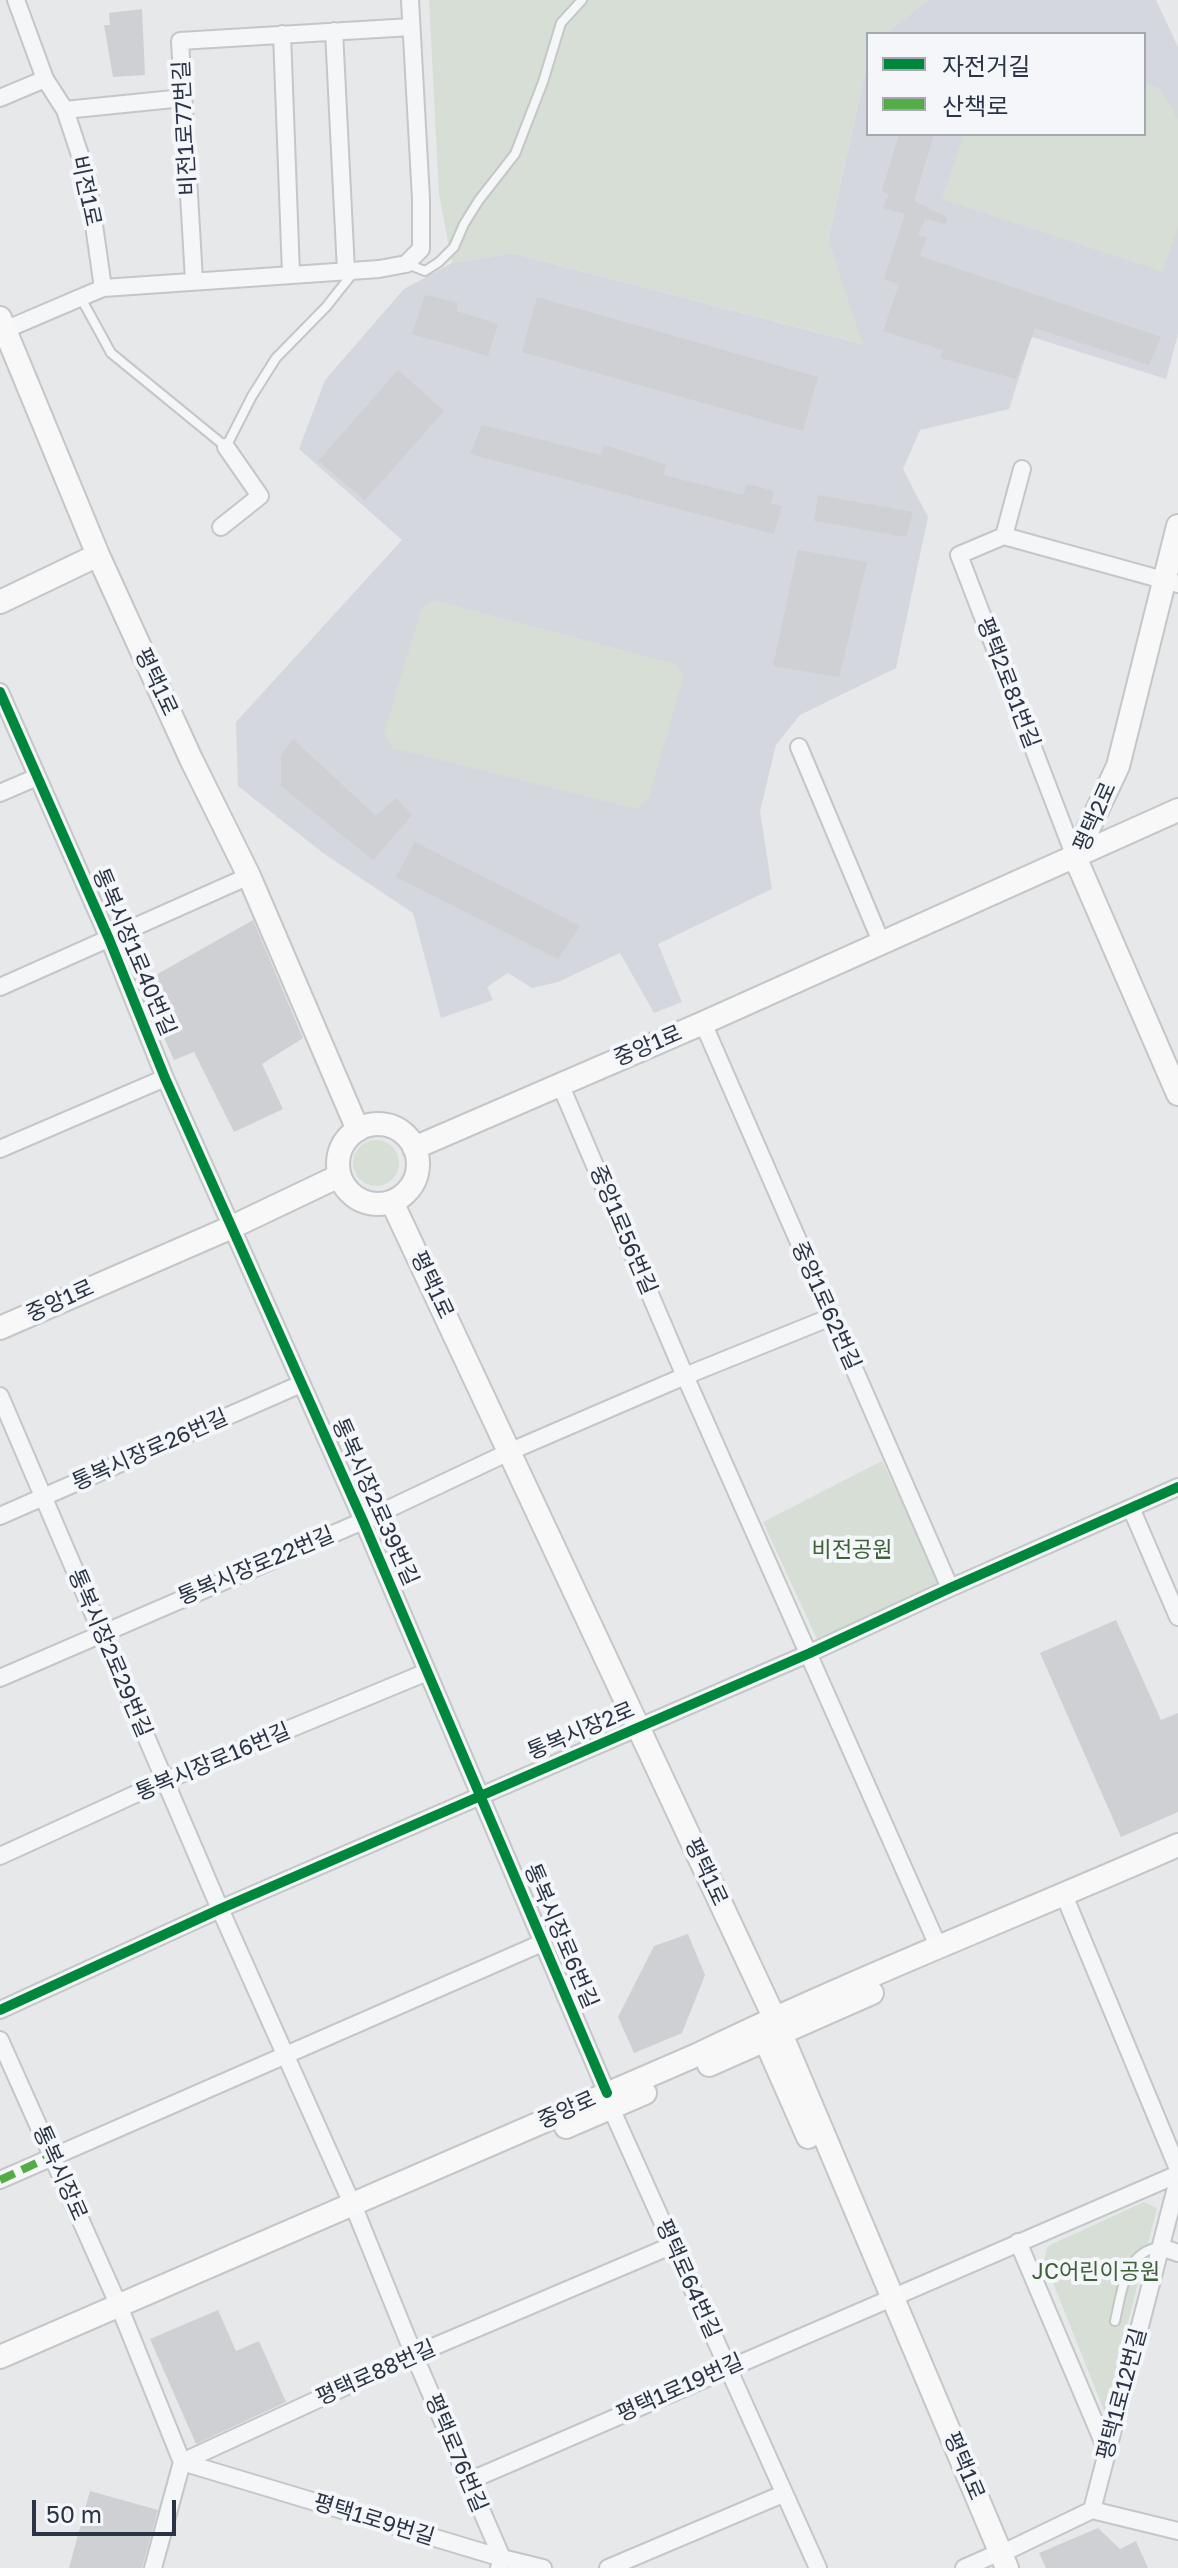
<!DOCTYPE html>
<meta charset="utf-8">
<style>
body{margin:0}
#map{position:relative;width:1178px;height:2568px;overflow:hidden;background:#e6e8ea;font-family:"Golos Text","Noto Sans KR",sans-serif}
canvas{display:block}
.legend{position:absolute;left:866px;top:32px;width:280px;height:104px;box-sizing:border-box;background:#f4f6f9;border:2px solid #a4a8b1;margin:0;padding:10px 14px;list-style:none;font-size:24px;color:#2b3445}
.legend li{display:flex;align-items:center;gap:16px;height:40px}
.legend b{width:40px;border:2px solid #a4a8b1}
.scale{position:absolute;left:32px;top:2500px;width:144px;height:36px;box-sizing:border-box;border:4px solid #2b3445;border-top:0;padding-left:10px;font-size:24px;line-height:28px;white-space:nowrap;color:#2b3445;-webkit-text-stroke:6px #f4f6f9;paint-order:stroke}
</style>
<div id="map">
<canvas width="1178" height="2568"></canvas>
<ul class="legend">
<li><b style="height:10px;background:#00873e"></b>자전거길</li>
<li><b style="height:10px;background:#54ac47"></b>산책로</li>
</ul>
<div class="scale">50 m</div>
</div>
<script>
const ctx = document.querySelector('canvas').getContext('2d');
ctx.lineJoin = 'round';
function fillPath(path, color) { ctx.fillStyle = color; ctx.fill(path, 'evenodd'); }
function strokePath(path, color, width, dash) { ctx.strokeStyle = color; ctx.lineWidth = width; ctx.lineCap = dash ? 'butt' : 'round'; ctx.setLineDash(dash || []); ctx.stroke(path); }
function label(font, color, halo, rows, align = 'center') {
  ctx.font = font + ' "Golos Text","Noto Sans KR",sans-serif'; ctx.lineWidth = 8; ctx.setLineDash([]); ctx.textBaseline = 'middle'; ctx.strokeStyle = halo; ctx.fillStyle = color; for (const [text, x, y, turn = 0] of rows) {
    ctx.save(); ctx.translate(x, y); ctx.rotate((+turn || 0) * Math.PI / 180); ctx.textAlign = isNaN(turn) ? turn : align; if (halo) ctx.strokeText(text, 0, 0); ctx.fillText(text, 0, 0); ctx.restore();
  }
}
const built = new Path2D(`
 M928 0H1156L1178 47V334L1166 379 1032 337 1009 409 920 430 903 469 928 517 896 668 800 715 776 745 760 811 772 889 658 944 682 1002 654 1013 620 953 558 982 532 988 508 973 487 987 493 1000 441 1018 413 913 323 853 238 786 236 722 402 540 299 449 325 380 404 289 452 263 511 253 862 344 828 240 868 60V134H1144V34H885Z`);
const green = new Path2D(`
 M429 0H928L885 34H868V60L828 239 863 344 511 253 452 263 439 194Z
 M1144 83 1159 88 1178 119V227L1163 272 942 199 964 134H1144Z
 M434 600 676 664 684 676 648 800 636 809 392 748 384 733 421 610Z
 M353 1163a23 23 0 1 1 46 0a23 23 0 1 1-46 0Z
 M882 1461 942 1583 817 1639 763 1522Z
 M1144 2202 1157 2208 1105 2413 1044 2260 1048 2246Z`);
const building = new Path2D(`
 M142 9 145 75 113 77 104 25H110L109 13Z
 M899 134H934L914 201 948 218 945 224 925 219 918 235 927 238 920 256 1161 337 1149 365 1035 328 1016 379 941 358 943 350 883 331 899 284 884 279 905 214 883 208 889 194 882 191Z
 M425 295 458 303 456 311 498 324 488 356 412 334Z
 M537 297 818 377 803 431 522 352Z
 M398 370 444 411 365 500 318 461Z
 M482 425 601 455 604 445 667 465 663 475 743 495 747 484 774 491 771 504 782 506 774 534 470 454Z
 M818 495 913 512 906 537 814 521Z
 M798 550 867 562 839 677 773 666Z
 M293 739 376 816 396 798 412 815 373 860 281 786V755Z
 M415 842 580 926 558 959 396 877Z
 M253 920 303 1038 262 1064 283 1109 234 1132 194 1052 174 1060 140 984Z
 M1116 1620 1161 1720 1178 1713V1812L1121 1837 1040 1653Z
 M688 1934 705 1975 682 2033 634 2053 618 2017 654 1946Z
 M218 2310 236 2351 259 2341 286 2402 196 2444 150 2339Z
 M90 2491 158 2510 142 2568H69Z
 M1098 2528 1120 2549 1136 2541 1148 2568H1046L1039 2553Z`);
const lane = new Path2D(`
 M407 264 425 271 439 262 454 247 464 224 479 200 515 154 543 82 561 23 582 0
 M82 300 111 353 226 447 252 396 276 358 326 307 353 273
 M1115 2321C1122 2292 1124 2252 1160 2247`);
const street = new Path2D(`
 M16 0 45 79 65 110 87 176 103 288
 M334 31 346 271
 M282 34 291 274
 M0 98 45 79
 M65 110 183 98
 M194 280 180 41 411 27
 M0 332 103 288 379 269 406 264 421 249V199L410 0
 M221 527 260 496 226 447
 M1004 536 1022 469
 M0 692 109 939 165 1078 363 1521 607 2093
 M799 747 882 944
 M0 793 37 777
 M1075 857 959 555 1004 536 1178 584
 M0 987 249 876
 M703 1023 950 1588
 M560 1084 685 1376 939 1948
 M0 1149 165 1078
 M0 1396 220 1909 358 2217 414 2355 502 2558 499 2568
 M1131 1508 1178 1617
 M0 1516 301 1384
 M0 1678 363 1521 511 1451 685 1376 831 1317
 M0 1856 164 1781 427 1672
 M1064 1895 1178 2169
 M0 2010 220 1909 810 1653 950 1588 1178 1487
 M0 2040 119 2306 182 2462
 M611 2108 818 2568
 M0 2180 542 1943
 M1018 2242 1107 2451
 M1161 2247 1178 2253
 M182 2462 502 2558 543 2568
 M469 2481 1178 2174
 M1092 2510 1178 2531
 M153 2568 182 2462 414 2355 673 2245
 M608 2568 783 2494
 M964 2568 1000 2552 1009 2550 1092 2510 1178 2180`);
const secondary = new Path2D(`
 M0 318 98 555 191 759 249 876 358 1130
 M1178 526 1118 766 1075 857 1178 1094
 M0 602 98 555
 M338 1164a40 40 0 1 1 80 0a40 40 0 1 1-80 0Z
 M414 1148 703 1023 1178 810
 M392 1202 774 2017 1007 2568
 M0 1328 232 1227 339 1176
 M759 2026 808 2137
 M709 2065 872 1993
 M566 2127 645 2093
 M0 2357 699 2054C856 1978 1019 1915 1178 1845`);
const quiet = new Path2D(`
 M0 2180 52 2156`);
const cycleway = new Path2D(`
 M0 692 109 939 165 1078 363 1521 607 2093
 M0 2010 220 1909 810 1653 950 1588 1178 1487`);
const streetNames = [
 ["비전1로77번길",185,128,-93],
 ["비전1로",86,191,78],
 ["평택1로",156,682,65],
 ["평택2로81번길",1008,683,69],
 ["평택2로",1095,817,-66],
 ["통복시장1로40번길",134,952,67],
 ["중앙1로",648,1046,-23],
 ["중앙1로56번길",623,1230,67],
 ["평택1로",432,1285,65],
 ["중앙1로",60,1301,-24],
 ["중앙1로62번길",826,1306,66],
 ["통복시장로26번길",150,1450,-24],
 ["통복시장2로39번길",375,1502,66],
 ["통복시장로22번길",256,1566,-23],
 ["통복시장2로29번길",110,1653,67],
 ["통복시장2로",581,1731,-23],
 ["통복시장로16번길",213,1762,-23],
 ["평택1로",706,1872,65],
 ["통복시장로6번길",561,1936,67],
 ["중앙로",567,2110,-24],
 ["통복시장로",60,2173,66],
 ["평택로64번길",688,2279,66],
 ["평택로88번길",376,2373,-24],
 ["평택1로19번길",680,2388,-24],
 ["평택1로12번길",1122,2394,-75],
 ["평택로76번길",456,2453,67],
 ["평택1로",964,2466,67],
 ["평택1로9번길",374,2520,17]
];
const parkNames = [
 ["비전공원",852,1550],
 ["JC어린이공원",1096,2272]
];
fillPath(built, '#d4d7dd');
fillPath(green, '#d6ded6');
fillPath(building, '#ced0d3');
strokePath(lane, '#c4c6c8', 12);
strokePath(street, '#c4c6c8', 20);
strokePath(secondary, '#c4c6c8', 26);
strokePath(lane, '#f5f6f7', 8);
strokePath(street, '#f5f6f7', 16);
strokePath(secondary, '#f8f8f8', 22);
strokePath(quiet, '#54ac47', 8, [16, 8]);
strokePath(cycleway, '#00873e', 10);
label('22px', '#2b3445', '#f4f6f9', streetNames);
label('22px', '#3f6138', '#f4f6f9', parkNames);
</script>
